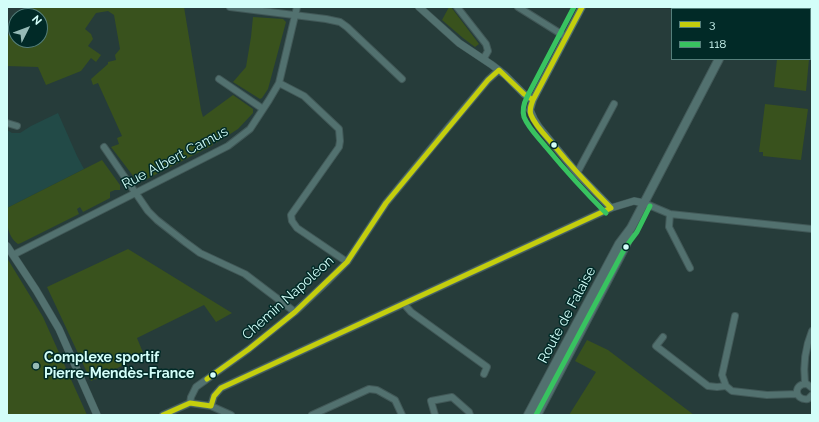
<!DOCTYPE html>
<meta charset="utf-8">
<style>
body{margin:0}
#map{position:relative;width:819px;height:422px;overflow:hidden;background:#263c3a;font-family:Raleway,sans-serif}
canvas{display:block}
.frame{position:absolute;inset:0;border:8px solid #d3fef9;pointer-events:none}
.legend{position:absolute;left:671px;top:8px;width:140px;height:52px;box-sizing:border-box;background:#012a27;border:1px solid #557f7b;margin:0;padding:5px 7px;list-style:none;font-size:12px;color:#d3fef9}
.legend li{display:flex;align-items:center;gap:8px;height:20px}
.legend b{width:20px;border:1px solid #557f7b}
.north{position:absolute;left:8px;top:8px;width:40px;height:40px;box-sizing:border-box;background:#012a27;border:1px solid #557f7b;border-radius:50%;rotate:48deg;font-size:11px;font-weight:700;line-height:16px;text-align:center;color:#d3fef9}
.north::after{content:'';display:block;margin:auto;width:14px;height:18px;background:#96bab6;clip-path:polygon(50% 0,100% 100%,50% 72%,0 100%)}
</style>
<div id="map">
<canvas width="819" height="422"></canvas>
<div class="frame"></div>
<ul class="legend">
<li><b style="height:5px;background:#c4ce0d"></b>3</li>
<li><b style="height:5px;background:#38c360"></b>118</li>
</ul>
<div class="north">N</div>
</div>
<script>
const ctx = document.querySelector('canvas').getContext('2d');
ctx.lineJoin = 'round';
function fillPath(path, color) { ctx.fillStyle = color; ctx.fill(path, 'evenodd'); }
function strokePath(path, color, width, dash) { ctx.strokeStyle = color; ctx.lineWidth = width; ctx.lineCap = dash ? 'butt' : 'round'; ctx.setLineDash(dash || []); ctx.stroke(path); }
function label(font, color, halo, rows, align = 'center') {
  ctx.font = font + ' Raleway,sans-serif'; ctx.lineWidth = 3; ctx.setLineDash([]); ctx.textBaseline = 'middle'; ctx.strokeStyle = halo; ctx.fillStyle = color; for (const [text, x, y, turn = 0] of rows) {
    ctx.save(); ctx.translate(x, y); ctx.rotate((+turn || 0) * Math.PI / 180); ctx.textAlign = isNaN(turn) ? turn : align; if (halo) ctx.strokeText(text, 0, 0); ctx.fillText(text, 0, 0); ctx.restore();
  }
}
const built = new Path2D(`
 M58 113 77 156 84 169 7 208V130L12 133H20L31 126Z`);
const green = new Path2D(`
 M36 7H184L201 110 203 117 233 95 253 109V113L238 129 216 143 211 134 209 135 213 145 143 181H137L111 147 119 144 117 138 122 136 98 83 93 85 91 79 108 64V62L116 60 115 55 120 49 114 15 108 11 96 13 85 29 91 34 93 39 88 46 101 55 96 62 91 58 81 71 46 85 38 67 7 66V35L16 32V40H40V16L16 17 15 15Z
 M449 7H451L479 44 475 47 463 38 442 20Z
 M253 17 283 19 286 22 268 89 262 98 260 99 233 82 246 67 251 37Z
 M777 59H809L806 91 774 87Z
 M765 104 808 109 801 160 763 156V152H759Z
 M102 160 120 185V190H115L110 192V198L83 212 80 207 77 209 79 214 21 243 18 244C6 235 7 221 7 208Z
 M128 249 232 313 216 322 204 305 137 338 144 355 91 381 47 287Z
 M7 258 43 317 87 415H7Z
 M587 340 608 350 694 415H569L596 372 575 361Z`);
const minor = new Path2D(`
 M230 7 326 19 340 22 347 27 402 79
 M457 7 486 44 488 51 484 58
 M518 7 566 37
 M219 79 263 109
 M279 83 304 96 339 129 340 141 339 147 291 215 292 221 297 228 347 262
 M7 123 17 126
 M104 147 148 211 157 220 185 242 200 253 245 274 295 312
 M577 173 614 104
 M644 203 670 214 812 229
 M670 214 669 227 690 268
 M13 255 228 146 250 129 269 100 279 83 297 7
 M404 304 411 312 487 367 484 374
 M663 337 656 346 708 386 717 387 726 386 732 391 767 395 797 394
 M805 383C803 365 805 348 812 331
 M726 386 722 375 735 316
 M812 388 807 384C793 383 794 401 808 399L812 395
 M190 403 191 397 196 387 249 349 295 312 329 280 347 262 386 203 446 130 488 80 499 70
 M211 406 231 415
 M163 415 190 403 211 406 214 396 221 388 611 208
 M312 415 369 389 377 390 395 400 402 415
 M435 415 431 401 452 397 469 412 470 415`);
const tertiary = new Path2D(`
 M419 7 459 43 492 65 505 75 524 94 533 100
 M582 7 533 100 530 110 534 119 539 127 577 173 611 208 634 201 644 203
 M772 7 791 9
 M810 11H812
 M7 246 36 290 59 329 97 415`);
const secondary = new Path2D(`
 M744 9 745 7
 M528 415 619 244 631 228 719 59
 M537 415 626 245 629 235`);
const bus1 = new Path2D(`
 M207 379 249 349 295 312 347 262 386 203 488 80 499 70 524 94 533 100
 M163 415 190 403 211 406 214 396 221 388 611 208C590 187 570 165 551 142 544 134 535 125 531 115 529 110 531 105 533 100L582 7`);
const bus2 = new Path2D(`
 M574 7 527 97C524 103 522 110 524 117 529 129 539 138 546 147 565 170 585 192 606 213
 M536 415 625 248 637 232 650 206`);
const markers = [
 [554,145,3.5,"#d3fef9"],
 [626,247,3.5,"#d3fef9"],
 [36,366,4,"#96bab6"],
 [213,375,3.5,"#d3fef9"]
];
const streetNames = [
 ["Rue Albert Camus",175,158,-28],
 ["Chemin Napoléon",288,298,-42],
 ["Route de Falaise",567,315,-62]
];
const poiNames = [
 ["Complexe sportif",44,358],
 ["Pierre-Mendès-France",44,374]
];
fillPath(built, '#224a47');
fillPath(green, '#39521d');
strokePath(minor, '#425958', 8);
strokePath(tertiary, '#425958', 8);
strokePath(secondary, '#425958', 10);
strokePath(minor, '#52716f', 6);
strokePath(tertiary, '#52716f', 7);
strokePath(secondary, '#52716f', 8);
strokePath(bus1, '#c4ce0d', 5);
strokePath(bus2, '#38c360', 5);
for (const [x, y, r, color] of markers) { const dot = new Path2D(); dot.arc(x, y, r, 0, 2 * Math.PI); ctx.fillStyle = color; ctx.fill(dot); strokePath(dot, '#012a27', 1.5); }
label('14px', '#d3fef9', '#012a27', streetNames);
label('bold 14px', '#d3fef9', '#012a27', poiNames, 'left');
</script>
